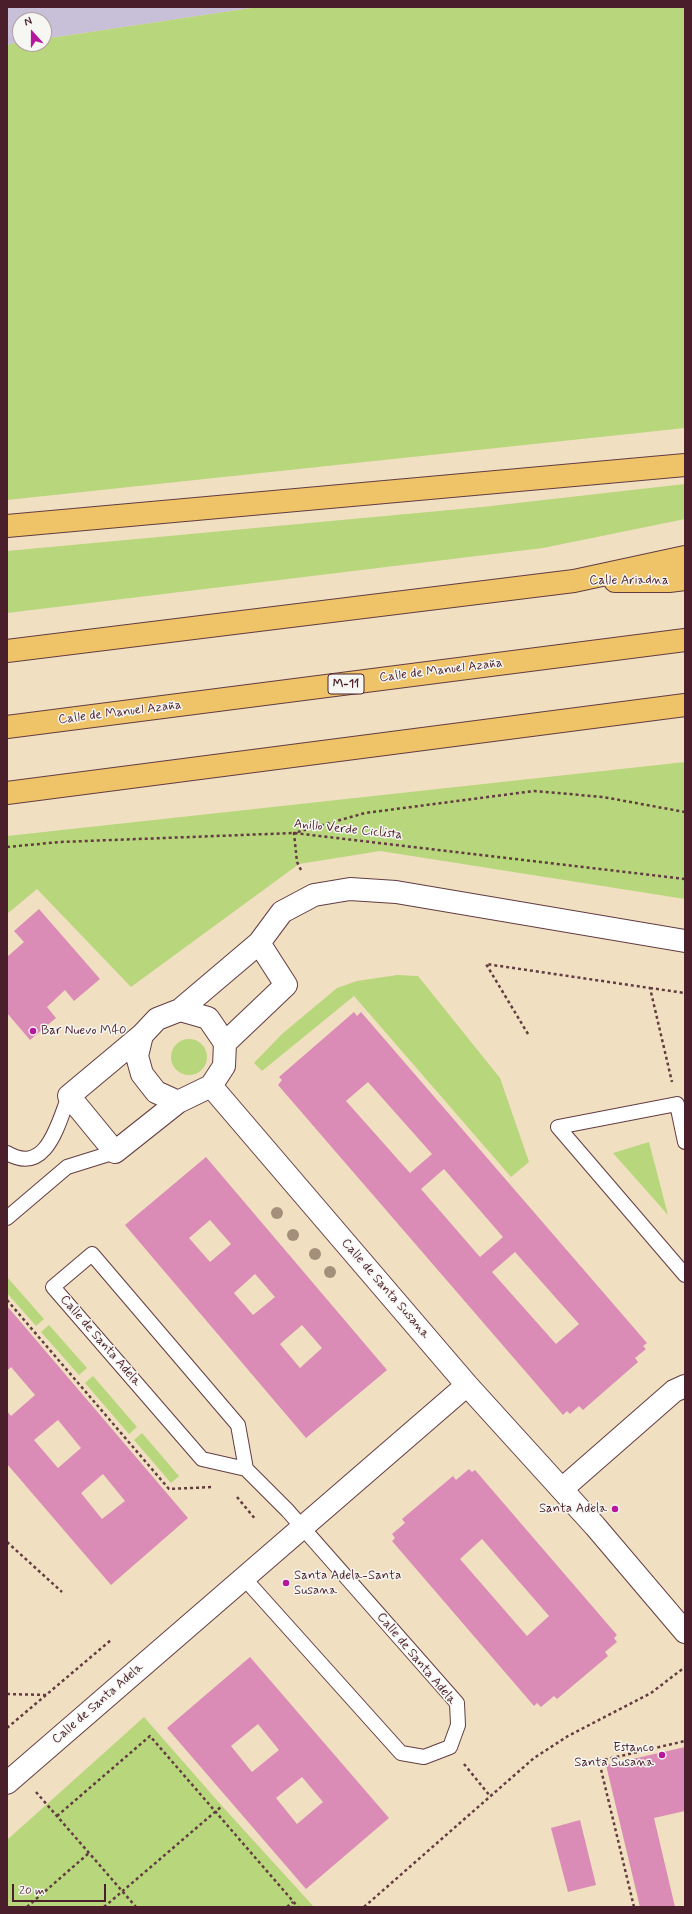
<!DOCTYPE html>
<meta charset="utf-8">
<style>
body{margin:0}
#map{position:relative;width:692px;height:1914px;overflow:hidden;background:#f0e0c1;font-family:Mynerve,sans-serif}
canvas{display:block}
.frame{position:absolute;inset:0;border:8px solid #4a1f2b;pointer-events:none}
.north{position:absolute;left:12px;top:12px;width:40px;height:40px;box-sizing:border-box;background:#f6f6f2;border:1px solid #b1a0a2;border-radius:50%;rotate:339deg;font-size:11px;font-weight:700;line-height:16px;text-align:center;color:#4a1f2b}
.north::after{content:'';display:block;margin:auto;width:14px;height:18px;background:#b5179e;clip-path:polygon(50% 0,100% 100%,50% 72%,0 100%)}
.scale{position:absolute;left:12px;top:1884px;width:94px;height:18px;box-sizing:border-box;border:2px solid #4a1f2b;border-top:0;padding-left:5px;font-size:12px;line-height:14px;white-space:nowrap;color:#4a1f2b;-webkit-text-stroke:3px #f6f6f2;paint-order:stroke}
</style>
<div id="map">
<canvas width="692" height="1914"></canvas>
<div class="frame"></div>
<div class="north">N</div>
<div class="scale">20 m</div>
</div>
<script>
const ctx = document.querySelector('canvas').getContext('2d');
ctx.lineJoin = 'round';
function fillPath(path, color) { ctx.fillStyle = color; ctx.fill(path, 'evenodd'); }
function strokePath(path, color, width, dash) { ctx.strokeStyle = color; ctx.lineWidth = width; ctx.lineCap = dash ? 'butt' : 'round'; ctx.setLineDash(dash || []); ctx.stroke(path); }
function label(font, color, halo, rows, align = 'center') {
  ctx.font = font + ' Mynerve,sans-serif'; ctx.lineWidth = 3; ctx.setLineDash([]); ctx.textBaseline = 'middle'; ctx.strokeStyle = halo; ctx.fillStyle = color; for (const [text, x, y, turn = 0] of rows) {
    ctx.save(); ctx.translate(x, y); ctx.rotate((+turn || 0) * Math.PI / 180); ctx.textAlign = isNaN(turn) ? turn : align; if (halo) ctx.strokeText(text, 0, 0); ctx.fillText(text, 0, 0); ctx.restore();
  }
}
const industrial = new Path2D(`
 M7 7H258L44 39V20H20V42L7 45Z`);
const green = new Path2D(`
 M258 7H685V428L7 500V45L20 42V44H44V39Z
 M685 484V519L543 548 7 613V551L482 507Z
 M685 762V899L380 851 299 864 131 987 37 889 7 914V836Z
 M397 975 418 976 500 1078 529 1162 511 1177 354 996 262 1071 254 1063 282 1034 337 988 357 981Z
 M171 1057a18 18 0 1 1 36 0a18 18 0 1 1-36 0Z
 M649 1142 668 1215 613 1153Z
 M7 1277 44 1319 36 1326 7 1293Z
 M49 1325 87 1368 79 1375 41 1332Z
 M93 1376 137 1427 129 1434 85 1383Z
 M142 1433 179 1476 171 1483 134 1440Z
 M144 1717 222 1806 314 1907H7V1840Z`);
const building = new Path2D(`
 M39 909 100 979 74 1001 65 990 47 1007 56 1018 30 1040 7 1013V957L24 942 14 931Z
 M354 1012 357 1016 361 1012 647 1343 643 1346 646 1349 635 1358 638 1362 583 1410 579 1406 570 1414 567 1411 563 1415 278 1085 282 1080 279 1077ZM368 1082 432 1154 410 1173 346 1101ZM444 1169 503 1237 480 1257 421 1189ZM515 1252 579 1324 556 1344 492 1272Z
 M206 1157 387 1370 306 1438 125 1225ZM210 1220 231 1244 210 1262 189 1238ZM255 1274 275 1297 253 1315 234 1293ZM302 1325 322 1348 300 1368 280 1344Z
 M7 1306 188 1518 111 1585 7 1464V1411L11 1416 35 1395 11 1367 7 1371ZM58 1420 81 1448 58 1468 34 1440ZM103 1474 125 1501 102 1519 81 1493Z
 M469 1469 472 1472 475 1470 617 1635 614 1638 617 1642 605 1652 608 1656 557 1699 554 1696 541 1707 537 1703 534 1706 392 1541 395 1538 392 1534 405 1523 402 1519 453 1476 456 1480ZM482 1539 549 1616 527 1636 460 1559Z
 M250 1657 389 1818 306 1889 167 1728ZM258 1724 279 1750 252 1772 231 1746ZM302 1777 323 1802 297 1824 276 1798Z
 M685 1747V1811L654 1818 675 1907H640L606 1765Z
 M580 1820 596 1885 568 1892 551 1828Z`);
const path = new Path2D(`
 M7 847 60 842 294 833 685 879
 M301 870 297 862 294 833 365 813 534 791 603 797 685 812
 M650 988 685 993
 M528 1034 486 964 650 988 672 1082
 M7 1300 169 1489 213 1487
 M237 1497 256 1520
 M7 1542 62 1592
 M7 1694 46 1695
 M7 1728 111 1640
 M464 1764 490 1796
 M36 1792 136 1907
 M57 1816 150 1736 298 1907
 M27 1907 89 1853
 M104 1907 222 1806
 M287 1907 293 1902
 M364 1907 534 1758 568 1736 651 1693 685 1667
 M634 1907 599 1761 685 1741`);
const service = new Path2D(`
 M685 1142 677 1104 558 1127 685 1275
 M7 1153C47 1176 58 1123 69 1096
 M7 1218 67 1167 115 1152
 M244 1578 401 1753 424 1757 450 1747 458 1725 457 1703 288 1511 246 1469 202 1459 53 1287 92 1254 238 1425 246 1469`);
const minor = new Path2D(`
 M259 943 282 912 314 895 350 889 396 892 685 941
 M180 1010 259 943 286 985 225 1043 224 1066 211 1086 178 1102 156 1092 142 1074 137 1056 142 1035 157 1019 180 1010 208 1018 225 1043
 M142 1035 69 1096 115 1152 178 1102
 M211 1086 467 1385 595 1526 685 1632
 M562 1489 674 1391 685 1386
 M7 1783 467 1385`);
const motorway = new Path2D(`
 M7 526 685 465
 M615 581H669L685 579
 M7 651 574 581 685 557
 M7 727 685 640
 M7 793 685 705`);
const trees = [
 [277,1213],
 [293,1235],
 [315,1254],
 [330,1272]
];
const markers = [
 [33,1031,4,"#b5179e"],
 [615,1509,4,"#b5179e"],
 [286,1583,4,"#b5179e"],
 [662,1755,4,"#b5179e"]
];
const shields = [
 [346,684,36]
];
const shieldNames = [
 ["M-11",346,684]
];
const streetNames = [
 ["Calle Ariadna",629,581],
 ["Calle de Manuel Azaña",441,671,-7],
 ["Calle de Manuel Azaña",120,713,-7],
 ["Anillo Verde Ciclista",348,830,6],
 ["Calle de Santa Susana",385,1289,49],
 ["Calle de Santa Adela",100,1341,49],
 ["Calle de Santa Adela",416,1659,50],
 ["Calle de Santa Adela",98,1704,-41]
];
const poiNames = [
 ["Bar Nuevo M40",41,1031],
 ["Santa Adela",607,1509,"right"],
 ["Santa Adela-Santa",294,1576],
 ["Susana",294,1591],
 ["Estanco",654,1748,"right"],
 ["Santa Susana",654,1763,"right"]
];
fillPath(industrial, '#c8bfd8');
fillPath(green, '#b8d67c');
fillPath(building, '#da8cb7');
strokePath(service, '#633c42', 16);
strokePath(minor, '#633c42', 24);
strokePath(motorway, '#633c42', 24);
strokePath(path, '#633c42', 2.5, [3, 3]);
strokePath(service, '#fff', 14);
strokePath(minor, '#fff', 22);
strokePath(motorway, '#efc469', 22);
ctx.fillStyle = '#a48f7a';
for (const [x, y] of trees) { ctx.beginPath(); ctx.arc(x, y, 6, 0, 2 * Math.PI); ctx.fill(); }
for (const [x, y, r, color] of markers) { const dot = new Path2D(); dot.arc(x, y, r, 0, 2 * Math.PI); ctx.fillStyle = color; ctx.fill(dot); strokePath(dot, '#f6f6f2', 1.5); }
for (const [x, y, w] of shields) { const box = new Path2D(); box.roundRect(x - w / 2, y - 10, w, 20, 3); ctx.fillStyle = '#f6f6f2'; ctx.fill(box); strokePath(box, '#4a1f2b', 1); }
label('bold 12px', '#4a1f2b', null, shieldNames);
label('13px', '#4a1f2b', '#f6f6f2', streetNames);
label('13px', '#4a1f2b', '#f6f6f2', poiNames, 'left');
</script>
